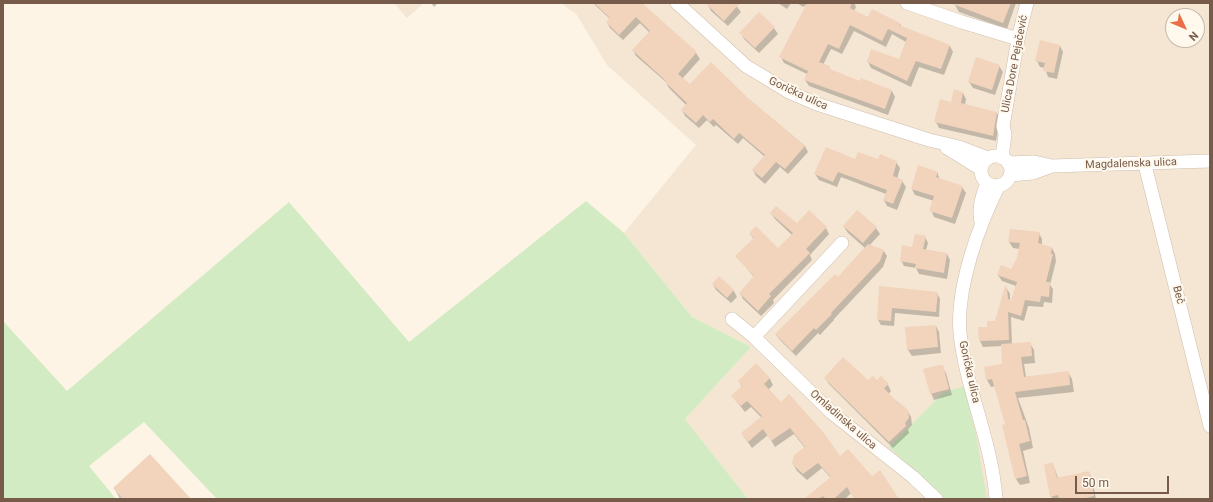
<!DOCTYPE html>
<meta charset="utf-8">
<style>
body{margin:0}
#map{position:relative;width:1213px;height:502px;overflow:hidden;background:#fdf4e5;font-family:Roboto,sans-serif}
canvas{display:block}
.frame{position:absolute;inset:0;border:4px solid #765a4a;pointer-events:none}
.north{position:absolute;left:1165px;top:8px;width:40px;height:40px;box-sizing:border-box;background:#fff8ec;border:1px solid #c8b9ab;border-radius:50%;rotate:134deg;font-size:11px;font-weight:700;line-height:16px;text-align:center;color:#765a4a}
.north::after{content:'';display:block;margin:auto;width:14px;height:18px;background:#e86f49;clip-path:polygon(50% 0,100% 100%,50% 72%,0 100%)}
.scale{position:absolute;left:1075px;top:476px;width:94px;height:18px;box-sizing:border-box;border:2px solid #765a4a;border-top:0;padding-left:5px;font-size:12px;line-height:14px;white-space:nowrap;color:#765a4a;-webkit-text-stroke:3px #fff8ec;paint-order:stroke}
</style>
<div id="map">
<canvas width="1213" height="502"></canvas>
<div class="frame"></div>
<div class="north">N</div>
<div class="scale">50 m</div>
</div>
<script>
const ctx = document.querySelector('canvas').getContext('2d');
ctx.lineJoin = 'round';
function fillPath(path, color) { ctx.fillStyle = color; ctx.fill(path, 'evenodd'); }
function strokePath(path, color, width, dash) { ctx.strokeStyle = color; ctx.lineWidth = width; ctx.lineCap = dash ? 'butt' : 'round'; ctx.setLineDash(dash || []); ctx.stroke(path); }
function label(font, color, halo, rows, align = 'center') {
  ctx.font = font + ' Roboto,sans-serif'; ctx.lineWidth = 4; ctx.setLineDash([]); ctx.textBaseline = 'middle'; ctx.strokeStyle = halo; ctx.fillStyle = color; for (const [text, x, y, turn = 0] of rows) {
    ctx.save(); ctx.translate(x, y); ctx.rotate((+turn || 0) * Math.PI / 180); ctx.textAlign = isNaN(turn) ? turn : align; if (halo) ctx.strokeText(text, 0, 0); ctx.fillText(text, 0, 0); ctx.restore();
  }
}
const residential = new Path2D(`
 M394 3H424L407 18Z
 M561 3H1210V499H748L685 419 751 347 692 317 624 233 696 145 607 65 577 15ZM1173 16H1197V40H1173Z`);
const green = new Path2D(`
 M586 201 624 233 692 317 751 347 685 419 748 499H217L144 422 89 466 116 499H3V321L67 391 289 202 409 342Z
 M964 386 976 435 987 499H946L889 447 943 393Z`);
const shadow = new Path2D(`
 M431 3H438L434 7Z
 M593 3H641L696 53 700 59 682 79 690 86 747 98 805 146 808 152 788 174 780 167 765 184 756 176 753 170 765 157 743 138 738 144 716 125 714 127 707 120 699 128 685 116 682 110 686 105 669 88 666 82 636 56 633 50 650 33 640 23 623 40 610 28 607 22 610 19Z
 M709 3H734L741 12 728 26 711 11 708 5Z
 M778 3H791L787 9Z
 M797 3H854L856 7 854 11 868 18 872 10 900 24 902 28 950 46 953 52 944 75 919 67 911 87 871 68 868 62 900 60 906 42 892 34 886 47 854 31 842 54 831 49 823 65 829 67 831 71 861 82 892 91 895 97 888 115 809 86 805 80 807 74 784 63 781 57 807 7 806 5 803 7Z
 M954 3H1016L1007 29 959 12Z
 M774 28 778 34 759 53 744 39 741 33Z
 M1060 46 1063 52 1057 79 1048 77 1045 68 1040 67 1037 61Z
 M999 66 1003 72 995 95 973 88 969 82Z
 M963 93 966 99 965 105 997 113 1000 119 996 141 939 128 936 122Z
 M855 161 896 162 900 168 897 179 902 181 906 187 897 210 887 206 884 200 886 194 841 177 837 187 819 180 815 174Z
 M937 172 940 180 962 187 966 193 955 224 934 217 931 210 934 201 915 195 912 189Z
 M771 213 797 225 826 228 829 234 810 255 812 260 773 300 774 303 761 316 743 299 740 293 754 277 737 256 754 239 750 234 779 249 792 235 775 219Z
 M844 227 876 228 880 234 869 246 883 250 887 256 883 267 834 319V320L820 335 818 333 796 356 780 340 776 335 838 278 865 248 848 233Z
 M1039 233 1042 239V245L1052 248 1055 254 1056 261 1050 285 1053 289 1052 303 1044 302 1043 307 1028 306 1024 321 1011 317 1012 344 1030 343 1034 350 1035 363 1024 364 1026 377 1068 372 1072 379 1074 392 1018 398 1029 428 1033 448 1023 451 1030 483 1020 485 1016 479 1007 425 995 386 991 387 987 380 985 368 1003 364 1002 346 983 347 980 341 988 328 996 322 1006 287 1010 294V304L1016 286 1002 281 998 275 1012 270 1018 259 1020 249 1013 248 1009 242Z
 M925 237 928 243 926 250 947 254 950 260 947 279 919 274 916 268 904 266 901 260Z
 M719 277 734 291 737 297 731 303 716 290 713 284Z
 M880 287 937 293 940 299 939 317 895 313 894 326 881 325 878 320Z
 M936 326 939 332 941 353 912 356 908 350Z
 M756 365 770 379 773 385 768 390 781 403 840 457 872 477 898 499H855L851 493 845 499H806L831 478 822 468 807 480 797 471 793 464 805 448 794 434 775 447 768 435 752 448 742 434 762 418 751 407 745 412 733 397 742 387 739 381Z
 M942 367 946 373 952 395 934 400 931 393Z
 M825 378 877 381 888 385 891 391 888 394 907 410 911 417 912 425 908 429 909 433 893 448 829 384Z
 M1053 464 1058 478 1088 472 1092 478 1096 499H1052L1045 465Z
 M114 488 190 499H120Z`);
const building = new Path2D(`
 M594 3H642L697 52 678 74 690 84 711 62 748 98 805 146 785 169 776 162 762 178 752 170 765 155 739 133 734 139 713 119 710 122 703 115 696 123 681 110 687 103 665 82 666 81 632 50 650 31 636 17 619 35 606 22 610 18Z
 M705 3H740L724 21Z
 M807 3H852L850 8 868 17 872 9 900 23 899 25 950 45 941 69 916 61 907 81 867 62 871 49 899 59 907 38 888 29 882 41 850 25 839 49 828 44 819 62 830 66V69L860 81 861 78 892 90 885 109 804 80 808 71 779 57Z
 M950 3H1011L1003 23Z
 M759 12 775 27 755 48 739 33Z
 M1040 40 1060 45 1054 73 1043 71 1045 63 1035 61Z
 M976 57 1000 65 992 90 968 82Z
 M954 89 963 92 961 103 997 112 993 136 934 122 940 99 951 102Z
 M826 147 855 159 858 152 878 159 880 154 897 161 893 176 903 180 893 204 883 200 887 190 838 172 833 182 814 174Z
 M918 165 938 172 936 177 963 186 952 218 929 211 934 196 911 189Z
 M776 206 797 223 809 210 827 227 806 249 810 253 769 294 771 296 758 311 739 293 754 276 735 256 754 238 749 233 756 226 778 248 793 233 770 213Z
 M857 210 877 227 863 243 843 226Z
 M1010 229 1040 232 1038 243 1052 247 1051 254H1053L1046 282H1050L1049 297 1041 296 1040 302 1025 300 1021 316 1008 312 1009 340 979 341 978 327H987V321H995L1005 286 1007 287 1008 299 1011 300 1017 282 997 275 1001 265 1011 269 1017 258 1020 243 1008 242Z
 M915 234 926 236 923 249 947 253 944 273 915 268 916 264 900 261 902 245 912 247Z
 M868 244 884 250 880 261 831 313 832 314 816 330 814 328 792 351 775 334 835 274 838 277Z
 M719 276 734 290 727 298 712 284Z
 M879 286 938 292 936 312 892 308 891 321 877 320Z
 M936 325 938 347 907 350 905 327Z
 M1031 342 1032 356 1021 357 1024 377 1069 371 1070 385 1015 392 1023 420H1025L1030 441 1019 444 1027 476 1015 479 1002 425 1005 424 992 379 986 380 984 367 1002 364 1001 344Z
 M843 357 868 380 873 376 877 380 881 376 889 384 884 388 898 403 901 404 908 410 909 418 905 423 906 426 889 442 824 378Z
 M756 363 770 378 764 384 781 402 789 394 824 433 840 456 848 449 872 476 880 470 899 499H854L847 487 834 499H826L823 496 818 499H804L831 477 818 463 803 474 792 464 794 455 805 447 790 428 771 441 763 429 748 442 741 433 762 416 747 401 741 406 731 396 742 386 738 381Z
 M939 365H943L949 389 930 394 923 369Z
 M150 454 191 499H123L113 488Z
 M1053 462 1057 478 1089 471 1094 496 1082 499H1059L1058 495 1050 497 1044 465Z`);
const street = new Path2D(`
 M677 3 746 66 789 92 817 104 929 140 959 147 988 158
 M907 3 962 22 1018 39
 M947 148 981 169
 M981 171a15 15 0 1 1 30 0a15 15 0 1 1-30 0Z
 M1002 158 1005 134 1003 126 1018 39 1027 3
 M1008 163 1034 162 1052 166 1210 161
 M1145 165 1210 426
 M1010 175 1033 173 1052 166
 M981 222C978 208 982 196 987 183
 M732 319 754 337 832 413 913 477 936 499
 M754 337 842 243
 M996 499C992 442 966 389 960 333 956 287 979 225 999 185`);
const streetNames = [
 ["Ulica Dore Pejačević",1015,64,-79],
 ["Gorička ulica",798,94,25],
 ["Magdalenska ulica",1131,164,-2],
 ["Beč",1178,295,76],
 ["Gorička ulica",969,372,77],
 ["Omladinska ulica",843,420,41]
];
fillPath(residential, '#f4e6d3');
fillPath(green, '#d2ebc3');
fillPath(shadow, '#0003');
fillPath(building, '#f2d3bc');
strokePath(street, '#d0beae', 14);
strokePath(street, '#fff', 13);
label('11px', '#765a4a', '#fff8ec', streetNames);
</script>
